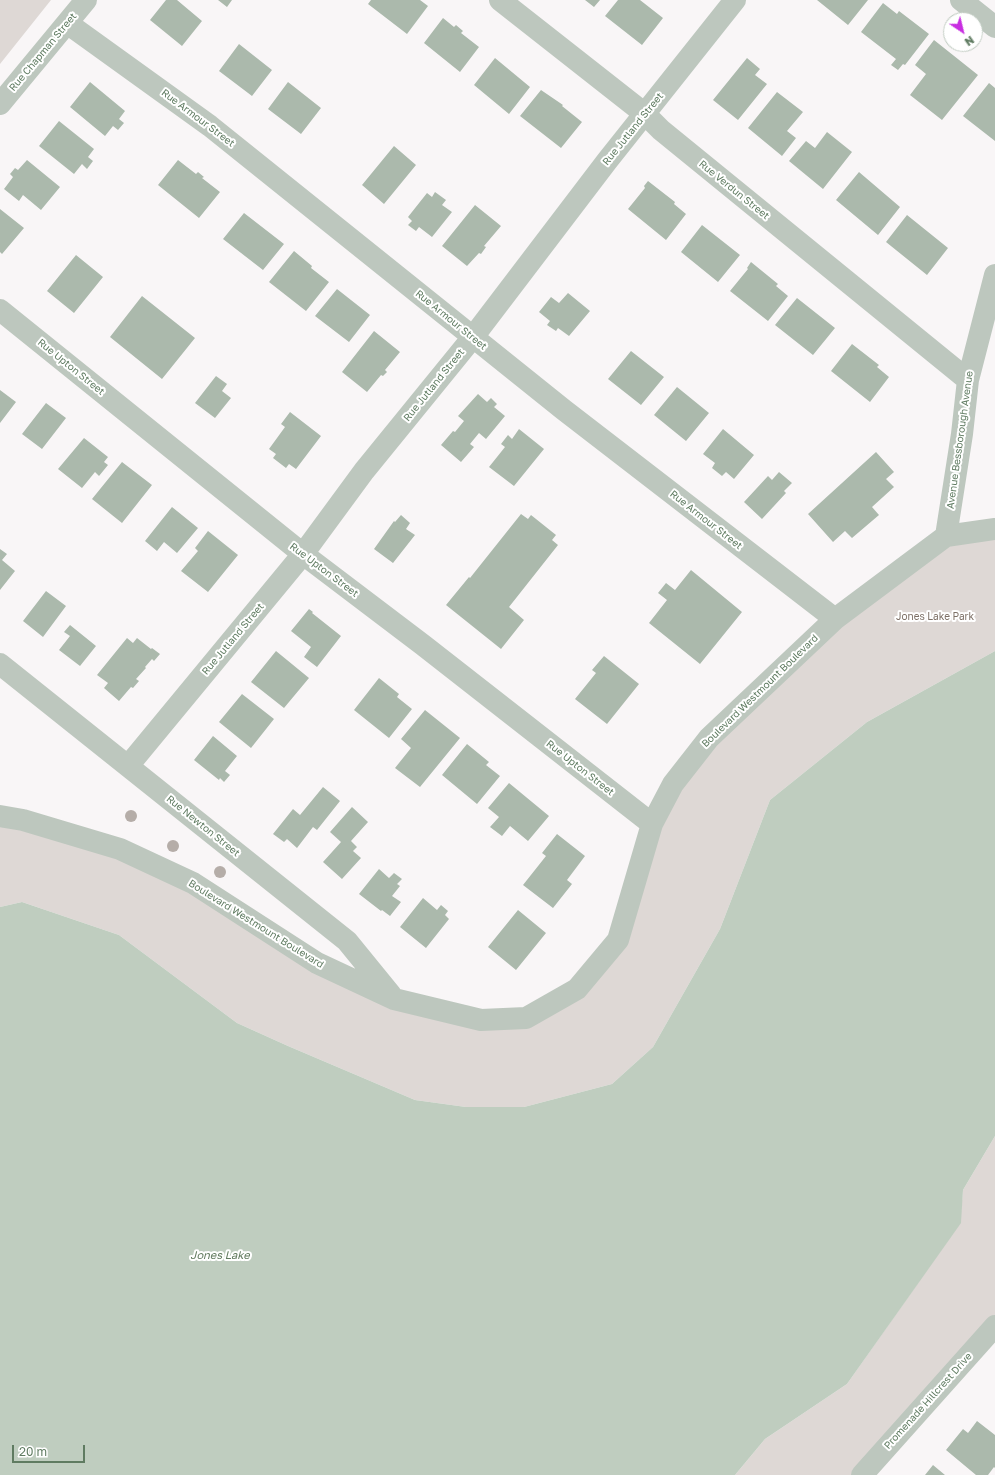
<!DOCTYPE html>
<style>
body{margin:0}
#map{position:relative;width:995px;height:1475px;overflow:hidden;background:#f9f6f7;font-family:"Golos Text",sans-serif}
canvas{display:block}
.north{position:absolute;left:943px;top:12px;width:40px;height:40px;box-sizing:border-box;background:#fff;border:1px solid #bfcac0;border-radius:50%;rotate:145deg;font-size:11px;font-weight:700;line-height:16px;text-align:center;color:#5f7b61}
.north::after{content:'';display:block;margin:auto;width:14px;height:18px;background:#c82ee1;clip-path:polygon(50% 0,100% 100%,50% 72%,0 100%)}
.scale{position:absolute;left:12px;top:1445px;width:73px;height:18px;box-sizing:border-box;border:2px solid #5f7b61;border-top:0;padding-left:5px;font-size:12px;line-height:14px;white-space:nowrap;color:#5f7b61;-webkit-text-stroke:3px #fff;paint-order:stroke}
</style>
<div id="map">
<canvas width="995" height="1475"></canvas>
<div class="north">N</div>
<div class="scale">20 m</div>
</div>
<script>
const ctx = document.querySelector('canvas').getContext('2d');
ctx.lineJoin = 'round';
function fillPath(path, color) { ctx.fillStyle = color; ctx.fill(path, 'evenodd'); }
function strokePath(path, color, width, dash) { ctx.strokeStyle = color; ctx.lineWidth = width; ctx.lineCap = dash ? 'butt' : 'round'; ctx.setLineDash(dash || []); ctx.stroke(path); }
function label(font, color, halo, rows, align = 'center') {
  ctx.font = font + ' "Golos Text",sans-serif'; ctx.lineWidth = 4; ctx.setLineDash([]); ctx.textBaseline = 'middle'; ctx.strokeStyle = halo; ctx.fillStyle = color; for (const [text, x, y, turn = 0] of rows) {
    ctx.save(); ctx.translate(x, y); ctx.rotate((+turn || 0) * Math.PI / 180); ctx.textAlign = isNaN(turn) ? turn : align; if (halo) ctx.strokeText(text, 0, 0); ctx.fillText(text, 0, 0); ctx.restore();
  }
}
const green = new Path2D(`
 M0 0H51L0 64Z
 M995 528V651L867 722 770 800 720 929 653 1047 612 1084 524 1107H466L415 1100 288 1046 237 1023 119 935 22 902 0 907V816L120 849 394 999 526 1018 618 940 652 824 709 738 946 536Z
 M995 1136V1330L862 1475H735L765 1439 847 1384 960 1223 963 1190Z`);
const water = new Path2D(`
 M995 651V1136L963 1190 961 1223 847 1384 765 1439 735 1475H0V907L22 902 119 935 237 1023 288 1046 415 1100 466 1107H524L612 1084 653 1047 720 929 770 800 867 722Z`);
const building = new Path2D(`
 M166 0H177L202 21 182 46 150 20Z
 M218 0H232L227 7Z
 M371 0H420L428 6 407 34 368 4Z
 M585 0H600L594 7Z
 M618 0H640L663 18 642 45 605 16Z
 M817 0H868L848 25Z
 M883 3 897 14 899 11 929 34 905 65 903 64 898 70 891 65 896 59 861 32Z
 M443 18 454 27 456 25 463 31 461 33 479 47 460 72 424 43Z
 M934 40 978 75 942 120 910 95 926 74 915 65Z
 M239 44 272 70 252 96 219 71Z
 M495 58 530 87 509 114 474 85Z
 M747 58 760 69 755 75 767 84 738 120 713 100Z
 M90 82 125 111 119 119 124 123 118 130 113 126 105 136 70 107Z
 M288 82 321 108 301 134 268 109Z
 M989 83 995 88V141L963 116Z
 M541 90 563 105 562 106 582 122 561 148 520 116Z
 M777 92 803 112 787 131 796 138 782 156 748 128Z
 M59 121 94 149 88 157 93 161 87 169 82 164 74 174 39 146Z
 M827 132 852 152 823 189 789 161 806 141 815 148Z
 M394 146 416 165 384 204 362 185Z
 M27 160 60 187 41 210 23 195 19 201 4 189 13 177 10 174 15 168 18 170Z
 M178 160 196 174 198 172 204 177 202 178 220 192 199 218 158 185Z
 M859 172 900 207 878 235 836 200Z
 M648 181 675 202 674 204 686 214 666 240 628 209 645 188 644 186Z
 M435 192 446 200 442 205 452 212 432 237 419 227 416 231 408 225 412 221 408 217 427 193 432 197Z
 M475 205 501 226 484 246 486 247 481 254 479 253 467 266 442 246Z
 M0 209 24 228 2 254 0 252Z
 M244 213 284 244 263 270 223 239Z
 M907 215 948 248 927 275 886 242Z
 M702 225 740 255 718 282 681 252Z
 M294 251 312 266 311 268 329 282 306 311 269 282Z
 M76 255 103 277 74 313 47 291Z
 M751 262 778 284 776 286 788 296 768 321 730 291 748 269 747 268Z
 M337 289 370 315 349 342 315 316Z
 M568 293 590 311 569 336 558 328 556 331 547 325 550 321 539 312 551 297 559 303Z
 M142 296 195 338 162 379 110 337Z
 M797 298 835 328 813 355 775 325Z
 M374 331 400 352 385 370 387 372 383 376 381 375 367 392 342 372Z
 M852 344 879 365 877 367 889 377 870 402 831 371Z
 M631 351 664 377 641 405 608 379Z
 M216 376 227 384 222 391 231 398 215 418 195 403Z
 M677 387 709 413 686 441 654 415Z
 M0 390 16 402 0 423Z
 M478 394 487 402 491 398 497 404 494 407 505 416 486 439 479 433 470 444 474 447 461 462 441 445 453 431 455 432 464 421 458 416Z
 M46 403 66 418 42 449 22 434Z
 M290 412 321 436 296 469 289 464 286 468 273 458 276 454 269 449 285 427 281 424Z
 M519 429 544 449 514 486 489 467 505 447 501 444 508 435 512 439Z
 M723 429 754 455 734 479 726 472 722 476 712 468 715 463 703 454Z
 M84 438 108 457 104 462 108 465 99 476 95 472 82 488 58 469Z
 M876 452 894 472 886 479 894 487 872 507 879 515 852 538 845 531 833 542 808 514Z
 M122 462 152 485 122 523 92 499Z
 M779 472 792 483 784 491 786 493 762 519 744 502 768 476 772 480Z
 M172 507 198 528 177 553 164 542 157 551 145 541Z
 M521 514 528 519 531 515 556 535 552 540 558 545 509 607 524 620 501 649 446 605 469 577 470 578Z
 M401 515 410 523 406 529 415 535 393 563 374 549 394 521 395 522Z
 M208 531 238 555 208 592 181 571 198 551 195 548Z
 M0 549 7 554 2 560 15 571 0 590Z
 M691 570 742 612 700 664 649 623 667 600 658 593 666 583 675 590Z
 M46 591 66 606 43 637 23 621Z
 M309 609 313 612 312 613 341 636 317 667 304 657 311 647 291 631Z
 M70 625 96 646 80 666 59 650 70 636 64 632Z
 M127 638 133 643 137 638 151 649 152 648 160 654 154 661 152 659 145 667 146 668 136 679 139 681 133 688 131 687 119 701 104 688 108 683 97 675Z
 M276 651 309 678 284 708 251 682Z
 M604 656 639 684 607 724 575 699 596 673 592 670Z
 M379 678 399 694 397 697 412 709 389 738 354 710Z
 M242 694 274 719 251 748 219 722Z
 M425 710 460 738 420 787 395 768 411 748 401 739Z
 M213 736 237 756 225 771 230 775 224 782 220 778 219 780 194 760Z
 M467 744 489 762 486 765 500 776 477 804 442 775Z
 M509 783 549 816 528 841 510 826 502 836 490 827 499 817 488 808Z
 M323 787 340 801 317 830 313 827 297 848 287 839 284 842 273 834 293 809 300 815Z
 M352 807 368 822 351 841 357 847 353 851 361 858 342 879 323 862 341 842 330 832Z
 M557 834 585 856 567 880 572 884 553 908 523 885 546 856 542 853Z
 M379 869 389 878 394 873 402 879 397 884 400 886 392 896 401 902 390 916 382 910 381 911 359 894Z
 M423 898 437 910 441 905 448 911 445 915 449 919 426 948 400 927Z
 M518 910 546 933 516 970 488 947Z
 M977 1421 995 1435V1468L994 1467 988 1475H976L946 1450 963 1429 968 1433Z
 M933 1465 945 1475H925Z`);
const street = new Path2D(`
 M500 0 645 114 661 130 968 380
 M961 0 995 27
 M67 23 210 126 564 410 835 619
 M0 104 86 0
 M0 310 303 554 423 645 652 824
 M946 536 962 434 968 380 995 275
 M0 664 347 941 391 995
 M128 766 303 554 364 471 473 337 607 161 735 0
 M0 816 23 820 120 849 193 883 317 963 394 999 481 1020 526 1018 577 989 618 940 652 824 673 784 709 738 835 619 946 536 995 529
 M862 1475 995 1326`);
const trees = [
 [131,816],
 [173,846],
 [220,872]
];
const streetNames = [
 ["Rue Chapman Street",43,52,-50],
 ["Rue Armour Street",198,118,37],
 ["Rue Jutland Street",633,129,-51],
 ["Rue Verdun Street",734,190,39],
 ["Rue Armour Street",451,320,39],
 ["Rue Upton Street",71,367,39],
 ["Rue Jutland Street",434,385,-51],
 ["Avenue Bessborough Avenue",960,440,-82],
 ["Rue Armour Street",706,520,38],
 ["Rue Upton Street",324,570,37],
 ["Rue Jutland Street",233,639,-50],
 ["Boulevard Westmount Boulevard",760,691,-44],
 ["Rue Upton Street",580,768,38],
 ["Rue Newton Street",203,826,39],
 ["Boulevard Westmount Boulevard",256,924,32],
 ["Promenade Hillcrest Drive",928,1401,-48]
];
const parkNames = [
 ["Jones Lake Park",935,617]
];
const waterNames = [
 ["Jones Lake",220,1256]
];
fillPath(green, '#ded8d5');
fillPath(water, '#bfcdbf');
fillPath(building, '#abb9ac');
strokePath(street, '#bdc7be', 22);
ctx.fillStyle = '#b5ada8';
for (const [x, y] of trees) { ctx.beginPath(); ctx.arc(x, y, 6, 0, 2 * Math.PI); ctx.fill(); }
label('10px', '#5f7b61', '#fff', streetNames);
label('10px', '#7e7167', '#fff', parkNames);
label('italic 11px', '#627b5f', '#fff', waterNames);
</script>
